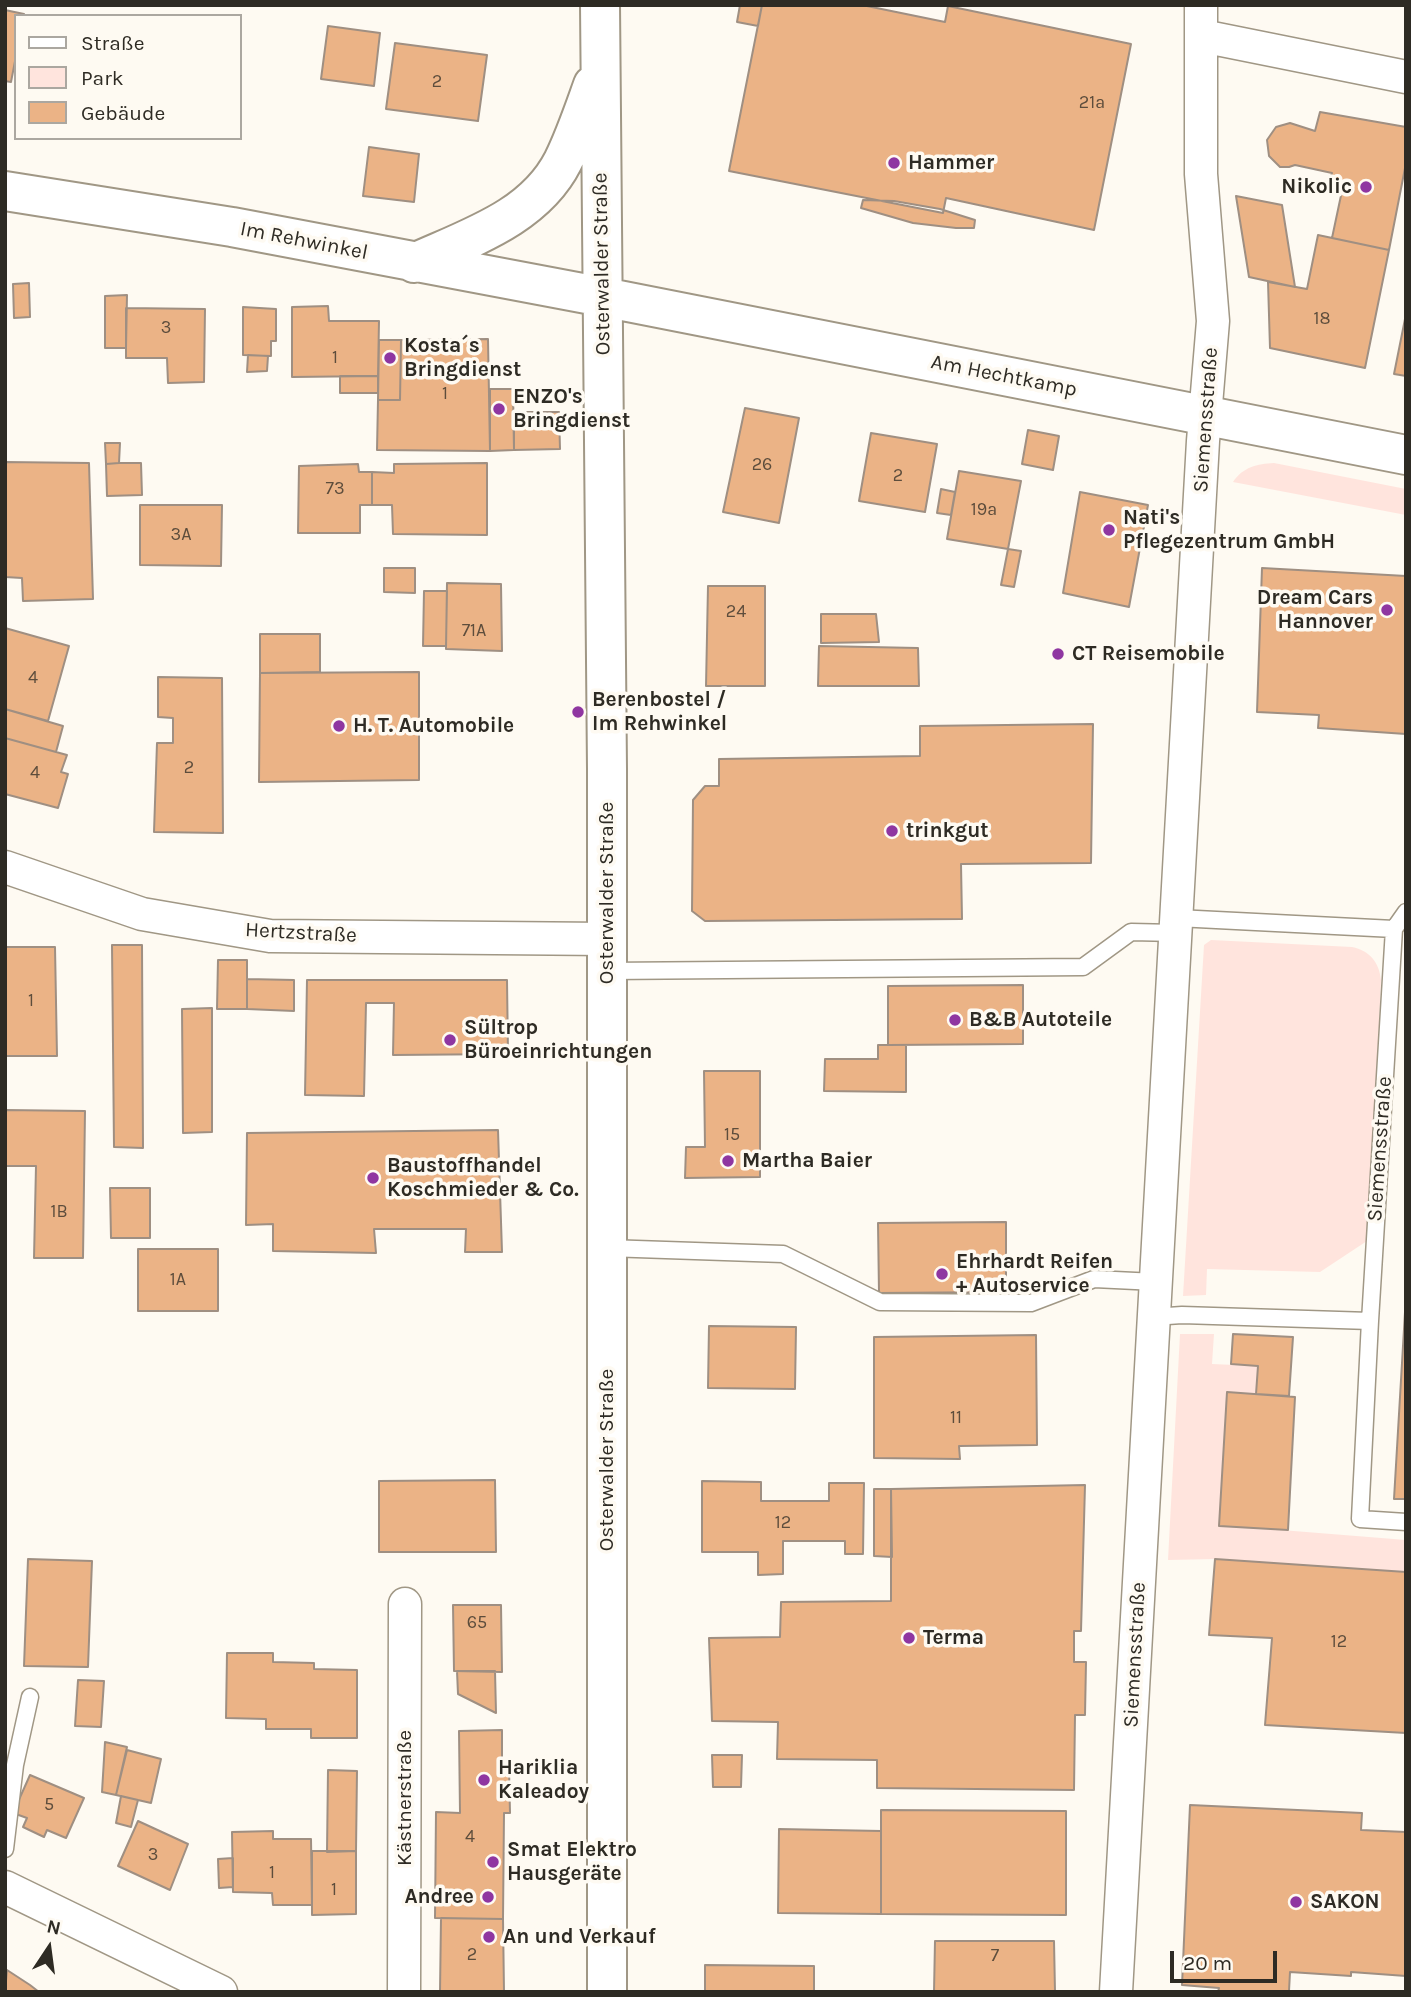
<!DOCTYPE html>
<meta charset="utf-8">
<style>
body{margin:0}
#map{position:relative;width:1411px;height:1997px;overflow:hidden;background:#fefaf2;font-family:Karla,sans-serif}
canvas{display:block}
.frame{position:absolute;inset:0;border:7px solid #2e2b24;pointer-events:none}
.legend{position:absolute;left:14px;top:14px;width:228px;height:126px;box-sizing:border-box;background:#fefaf2;border:2px solid #aba7a0;margin:0;padding:9px 12px;list-style:none;font-size:21px;color:#2e2b24}
.legend li{display:flex;align-items:center;gap:14px;height:35px}
.legend b{width:35px;border:2px solid #aba7a0}
.north{position:absolute;left:14px;top:1913px;width:70px;height:70px;-webkit-text-stroke:5px #fefaf2;paint-order:stroke;rotate:13deg;font-size:19px;font-weight:700;line-height:28px;text-align:center;color:#2e2b24}
.north::after{content:'';display:block;margin:auto;width:24px;height:32px;background:#2e2b24;clip-path:polygon(50% 0,100% 100%,50% 72%,0 100%)}
.scale{position:absolute;left:1170px;top:1951px;width:107px;height:32px;box-sizing:border-box;border:4px solid #2e2b24;border-top:0;padding-left:9px;font-size:21px;line-height:24px;white-space:nowrap;color:#2e2b24;-webkit-text-stroke:5px #fefaf2;paint-order:stroke}
</style>
<div id="map">
<canvas width="1411" height="1997"></canvas>
<div class="frame"></div>
<ul class="legend">
<li><b style="height:9px;background:#fff"></b>Straße</li>
<li><b style="height:19px;background:#ffe4dd"></b>Park</li>
<li><b style="height:19px;background:#ebb386"></b>Gebäude</li>
</ul>
<div class="north">N</div>
<div class="scale">20 m</div>
</div>
<script>
const ctx = document.querySelector('canvas').getContext('2d');
ctx.lineJoin = 'round';
function fillPath(path, color) { ctx.fillStyle = color; ctx.fill(path, 'evenodd'); }
function strokePath(path, color, width, dash) { ctx.strokeStyle = color; ctx.lineWidth = width; ctx.lineCap = dash ? 'butt' : 'round'; ctx.setLineDash(dash || []); ctx.stroke(path); }
function label(font, color, halo, rows, align = 'center') {
  ctx.font = font + ' Karla,sans-serif'; ctx.lineWidth = 7; ctx.setLineDash([]); ctx.textBaseline = 'middle'; ctx.strokeStyle = halo; ctx.fillStyle = color; for (const [text, x, y, turn = 0] of rows) {
    ctx.save(); ctx.translate(x, y); ctx.rotate((+turn || 0) * Math.PI / 180); ctx.textAlign = isNaN(turn) ? turn : align; if (halo) ctx.strokeText(text, 0, 0); ctx.fillText(text, 0, 0); ctx.restore();
  }
}
const green = new Path2D(`
 M1274 463 1406 489V515L1233 482C1243 467 1257 464 1274 463Z
 M1211 940 1352 947C1370 951 1379 962 1381 980L1370 1239 1320 1272 1207 1269 1206 1295 1183 1296 1204 945Z
 M1180 1334H1214L1212 1364 1258 1366 1256 1394 1227 1393 1219 1525 1406 1540V1573L1215 1559 1168 1560Z`);
const building = new Path2D(`
 M740 5H762L758 26 737 22Z
 M762 5H862L945 22 948 6 1131 44 1094 230 946 198 943 213 729 171Z
 M5 10 24 14V16H16V56L11 82 5 81Z
 M328 26 380 33 374 86 321 79Z
 M395 43 487 55 478 121 386 109Z
 M1320 112 1406 127V163L1389 250 1332 238 1343 186 1329 183 1332 173 1295 165 1289 167H1280L1269 156 1267 140 1276 127 1290 123 1315 131Z
 M369 147 419 154 414 202 363 196Z
 M1236 196 1282 205 1295 287 1249 277Z
 M863 200 894 201 940 209 975 220 974 228H956L913 223 861 208Z
 M1318 235 1389 250 1365 368 1270 348 1268 282 1307 289Z
 M29 283 30 317 14 318 13 284Z
 M127 295 126 348H105V296Z
 M328 306 329 321H379L378 376 292 377V307Z
 M243 307 276 309V341H271V356L243 355Z
 M126 308 205 309 204 382 168 383 167 358H126Z
 M1406 314V376L1394 374Z
 M488 339 490 451 377 450 378 400H400L401 340Z
 M379 340H401L400 400H378Z
 M248 355 268 356 267 371 247 372Z
 M340 376H378V393H340Z
 M490 389H513L514 450 490 451Z
 M745 408 799 418 779 523 723 512Z
 M514 412H559L560 449 514 450Z
 M1028 430 1059 436 1053 470 1022 464Z
 M871 433 937 444 925 512 859 501Z
 M105 443H120L119 463 106 464Z
 M5 462 89 463 93 599 23 601 22 578 5 577Z
 M119 463H141L142 495 107 496 106 464Z
 M487 463V535L393 534 392 505H372V472L394 473V464Z
 M358 464 359 472H372V505H360V533H298L299 466Z
 M959 471 1021 481 1008 549 947 539Z
 M941 489 955 492 951 515 937 513Z
 M1080 492 1148 505 1129 607 1063 593Z
 M140 505H222L221 566 140 565Z
 M1008 549 1021 551 1014 587 1001 585Z
 M384 568H415V593L384 592Z
 M1262 568 1406 576V734L1318 728 1319 715 1257 712Z
 M447 583 501 584 502 651 446 649Z
 M708 586H765V686H706Z
 M424 591H447L446 646H423Z
 M821 614H876L879 642 821 643Z
 M5 628 69 646 48 721 5 709Z
 M260 634H320V672L260 673Z
 M819 646 918 648 919 686H818Z
 M419 672V780L259 782 260 673Z
 M158 677 222 678 223 833 154 832 157 743H173V718L158 717Z
 M5 709 63 726 56 752 5 738Z
 M1093 724 1091 863 961 864 962 919 705 921 692 911 693 800 705 786H719V759L920 756V726Z
 M5 738 67 755 61 772 68 774 58 808 5 794Z
 M112 945H142L143 1148 114 1147Z
 M5 947H55L57 1056H5Z
 M218 960H247V1009H217Z
 M247 979 294 980V1011L247 1009Z
 M307 980H507L508 1054 393 1055 394 1003H366L364 1096 305 1095Z
 M1023 985V1044L888 1045V986Z
 M212 1008V1132L183 1133 182 1009Z
 M878 1045H906V1092L824 1091 825 1059H878Z
 M704 1071H760V1177L685 1178 686 1147H705Z
 M5 1110 85 1111 83 1258H34L36 1166H5Z
 M498 1130 502 1252H465L466 1229H374L376 1253 273 1251V1224L246 1225 247 1133Z
 M110 1188H150V1238H111Z
 M1006 1222V1292L879 1293 878 1223Z
 M138 1249H218V1311H138Z
 M1406 1295V1499H1394Z
 M709 1326 796 1327 795 1389 708 1388Z
 M1233 1334 1293 1337 1289 1396 1256 1394 1258 1366 1231 1364Z
 M1036 1335 1037 1445 959 1446 960 1459 874 1458V1337Z
 M1227 1392 1295 1397 1288 1530 1219 1526Z
 M495 1480 496 1552H379V1481Z
 M702 1481 761 1482V1501H829V1483H864L863 1554H845V1541H783V1574L758 1575V1552H702Z
 M1085 1485 1081 1631H1074V1662H1086L1085 1715H1075L1074 1790 877 1788V1760L777 1759 778 1722 712 1721 709 1638 780 1637 781 1602 891 1601V1489Z
 M874 1489H891L892 1557 874 1556Z
 M28 1559 92 1561 88 1667 24 1666Z
 M1215 1559 1406 1572V1733L1265 1725 1272 1638 1209 1635Z
 M453 1605H501L502 1672 454 1671Z
 M227 1653H273V1662L314 1663V1669L357 1670V1738H311V1729H266V1719L226 1718Z
 M457 1671H495L496 1713 458 1694Z
 M78 1680 104 1681 101 1727 75 1726Z
 M502 1730V1767L509 1768 510 1813H504L503 1919 435 1918 436 1812 460 1813 459 1731Z
 M105 1742 127 1747 116 1795 102 1792Z
 M127 1750 161 1759 151 1803 116 1795Z
 M712 1755H742L741 1787H713Z
 M328 1770 357 1771 356 1851 327 1852Z
 M30 1775 84 1798 66 1838 47 1830 44 1837 23 1827 27 1818 13 1813Z
 M121 1796 138 1800 131 1827 116 1823Z
 M1190 1805 1362 1813 1361 1830 1406 1832V1976L1351 1972V1976L1290 1972 1289 1991 1218 1992 1219 1988 1182 1985Z
 M881 1810 1066 1811V1915L881 1914Z
 M138 1821 188 1844 170 1890 118 1866Z
 M779 1829 881 1831V1914L778 1913Z
 M273 1831V1839H311L312 1905H273L272 1893 233 1892 232 1832Z
 M312 1851H356V1914L312 1915Z
 M233 1858V1887L219 1888 218 1859Z
 M441 1918 503 1919 504 1992H440Z
 M935 1941H1054L1055 1992H934Z
 M705 1965 814 1966V1992H705Z
 M7 1970 30 1985 39 1992H5Z`);
const service = new Path2D(`
 M1177 918 1394 929 1406 912
 M1394 929 1370 1321 1360 1519 1406 1522
 M607 971 1083 967 1131 932 1176 933
 M607 1248 783 1254 880 1302 1031 1303 1094 1279 1156 1282
 M1153 1317 1182 1315 1370 1321
 M5 1849 15 1765 30 1697`);
const minor = new Path2D(`
 M1202 36 1406 77
 M5 867 142 914 270 936 607 939
 M5 1887 221 1992
 M404 1992 405 1604
 M1116 1992 1203 441 1213 321 1201 174V5`);
const tertiary = new Path2D(`
 M600 5 607 769V1992
 M5 191 232 227 603 297 1406 455
 M414 263C469 238 534 218 563 161 575 137 584 110 593 85`);
const markers = [
 [894,163,7,"#8f36a1"],
 [1366,187,7,"#8f36a1"],
 [390,358,7,"#8f36a1"],
 [499,409,7,"#8f36a1"],
 [1109,530,7,"#8f36a1"],
 [1387,610,7,"#8f36a1"],
 [1058,654,7,"#8f36a1"],
 [578,712,7,"#8f36a1"],
 [339,726,7,"#8f36a1"],
 [892,831,7,"#8f36a1"],
 [955,1020,7,"#8f36a1"],
 [450,1040,7,"#8f36a1"],
 [728,1161,7,"#8f36a1"],
 [373,1178,7,"#8f36a1"],
 [942,1274,7,"#8f36a1"],
 [909,1638,7,"#8f36a1"],
 [484,1780,7,"#8f36a1"],
 [493,1862,7,"#8f36a1"],
 [488,1897,7,"#8f36a1"],
 [1296,1902,7,"#8f36a1"],
 [489,1937,7,"#8f36a1"]
];
const numberNames = [
 ["2",437,82],
 ["21a",1092,103],
 ["18",1322,319],
 ["3",166,328],
 ["1",335,358],
 ["1",445,394],
 ["26",762,465],
 ["2",898,476],
 ["73",335,489],
 ["19a",984,510],
 ["3A",181,535],
 ["24",736,612],
 ["71A",474,631],
 ["4",33,678],
 ["2",189,768],
 ["4",35,773],
 ["1",31,1001],
 ["15",732,1135],
 ["1B",59,1212],
 ["1A",178,1280],
 ["11",956,1418],
 ["12",783,1523],
 ["65",477,1623],
 ["12",1339,1642],
 ["5",49,1805],
 ["4",470,1837],
 ["3",153,1855],
 ["1",272,1873],
 ["1",334,1890],
 ["2",472,1955],
 ["7",995,1956]
];
const poiNames = [
 ["Hammer",908,163],
 ["Nikolic",1352,187,"right"],
 ["Kosta´s",404,346],
 ["Bringdienst",404,370],
 ["ENZO's",513,397],
 ["Bringdienst",513,421],
 ["Nati's",1123,518],
 ["Pflegezentrum GmbH",1123,542],
 ["Dream Cars",1373,598,"right"],
 ["Hannover",1373,622,"right"],
 ["CT Reisemobile",1072,654],
 ["Berenbostel /",592,700],
 ["Im Rehwinkel",592,724],
 ["H. T. Automobile",353,726],
 ["trinkgut",906,831],
 ["B&B Autoteile",969,1020],
 ["Sültrop",464,1028],
 ["Büroeinrichtungen",464,1052],
 ["Martha Baier",742,1161],
 ["Baustoffhandel",387,1166],
 ["Koschmieder & Co.",387,1190],
 ["Ehrhardt Reifen",956,1262],
 ["+ Autoservice",956,1286],
 ["Terma",923,1638],
 ["Hariklia",498,1768],
 ["Kaleadoy",498,1792],
 ["Smat Elektro",507,1850],
 ["Hausgeräte",507,1874],
 ["Andree",474,1897,"right"],
 ["SAKON",1310,1902],
 ["An und Verkauf",503,1937]
];
const streetNames = [
 ["Im Rehwinkel",304,241,11],
 ["Osterwalder Straße",602,264,-91],
 ["Am Hechtkamp",1004,376,11],
 ["Siemensstraße",1206,420,-86],
 ["Osterwalder Straße",607,893,-90],
 ["Hertzstraße",301,933,3],
 ["Siemensstraße",1380,1149,-86],
 ["Osterwalder Straße",607,1460,-90],
 ["Siemensstraße",1135,1655,-87],
 ["Kästnerstraße",405,1798,-90]
];
fillPath(green, '#ffe4dd');
fillPath(building, '#ebb386');
strokePath(building, '#9f8f82', 2);
strokePath(service, '#a09785', 19);
strokePath(minor, '#a09785', 35);
strokePath(tertiary, '#a09785', 42);
strokePath(service, '#fff', 16);
strokePath(minor, '#fff', 32);
strokePath(tertiary, '#fff', 38);
for (const [x, y, r, color] of markers) { const dot = new Path2D(); dot.arc(x, y, r, 0, 2 * Math.PI); ctx.fillStyle = color; ctx.fill(dot); strokePath(dot, '#fefaf2', 2.5); }
label('18px', '#5d4d3c', null, numberNames);
label('bold 21px', '#2e2b24', '#fefaf2', poiNames, 'left');
label('21px', '#2e2b24', '#fefaf2', streetNames);
</script>
